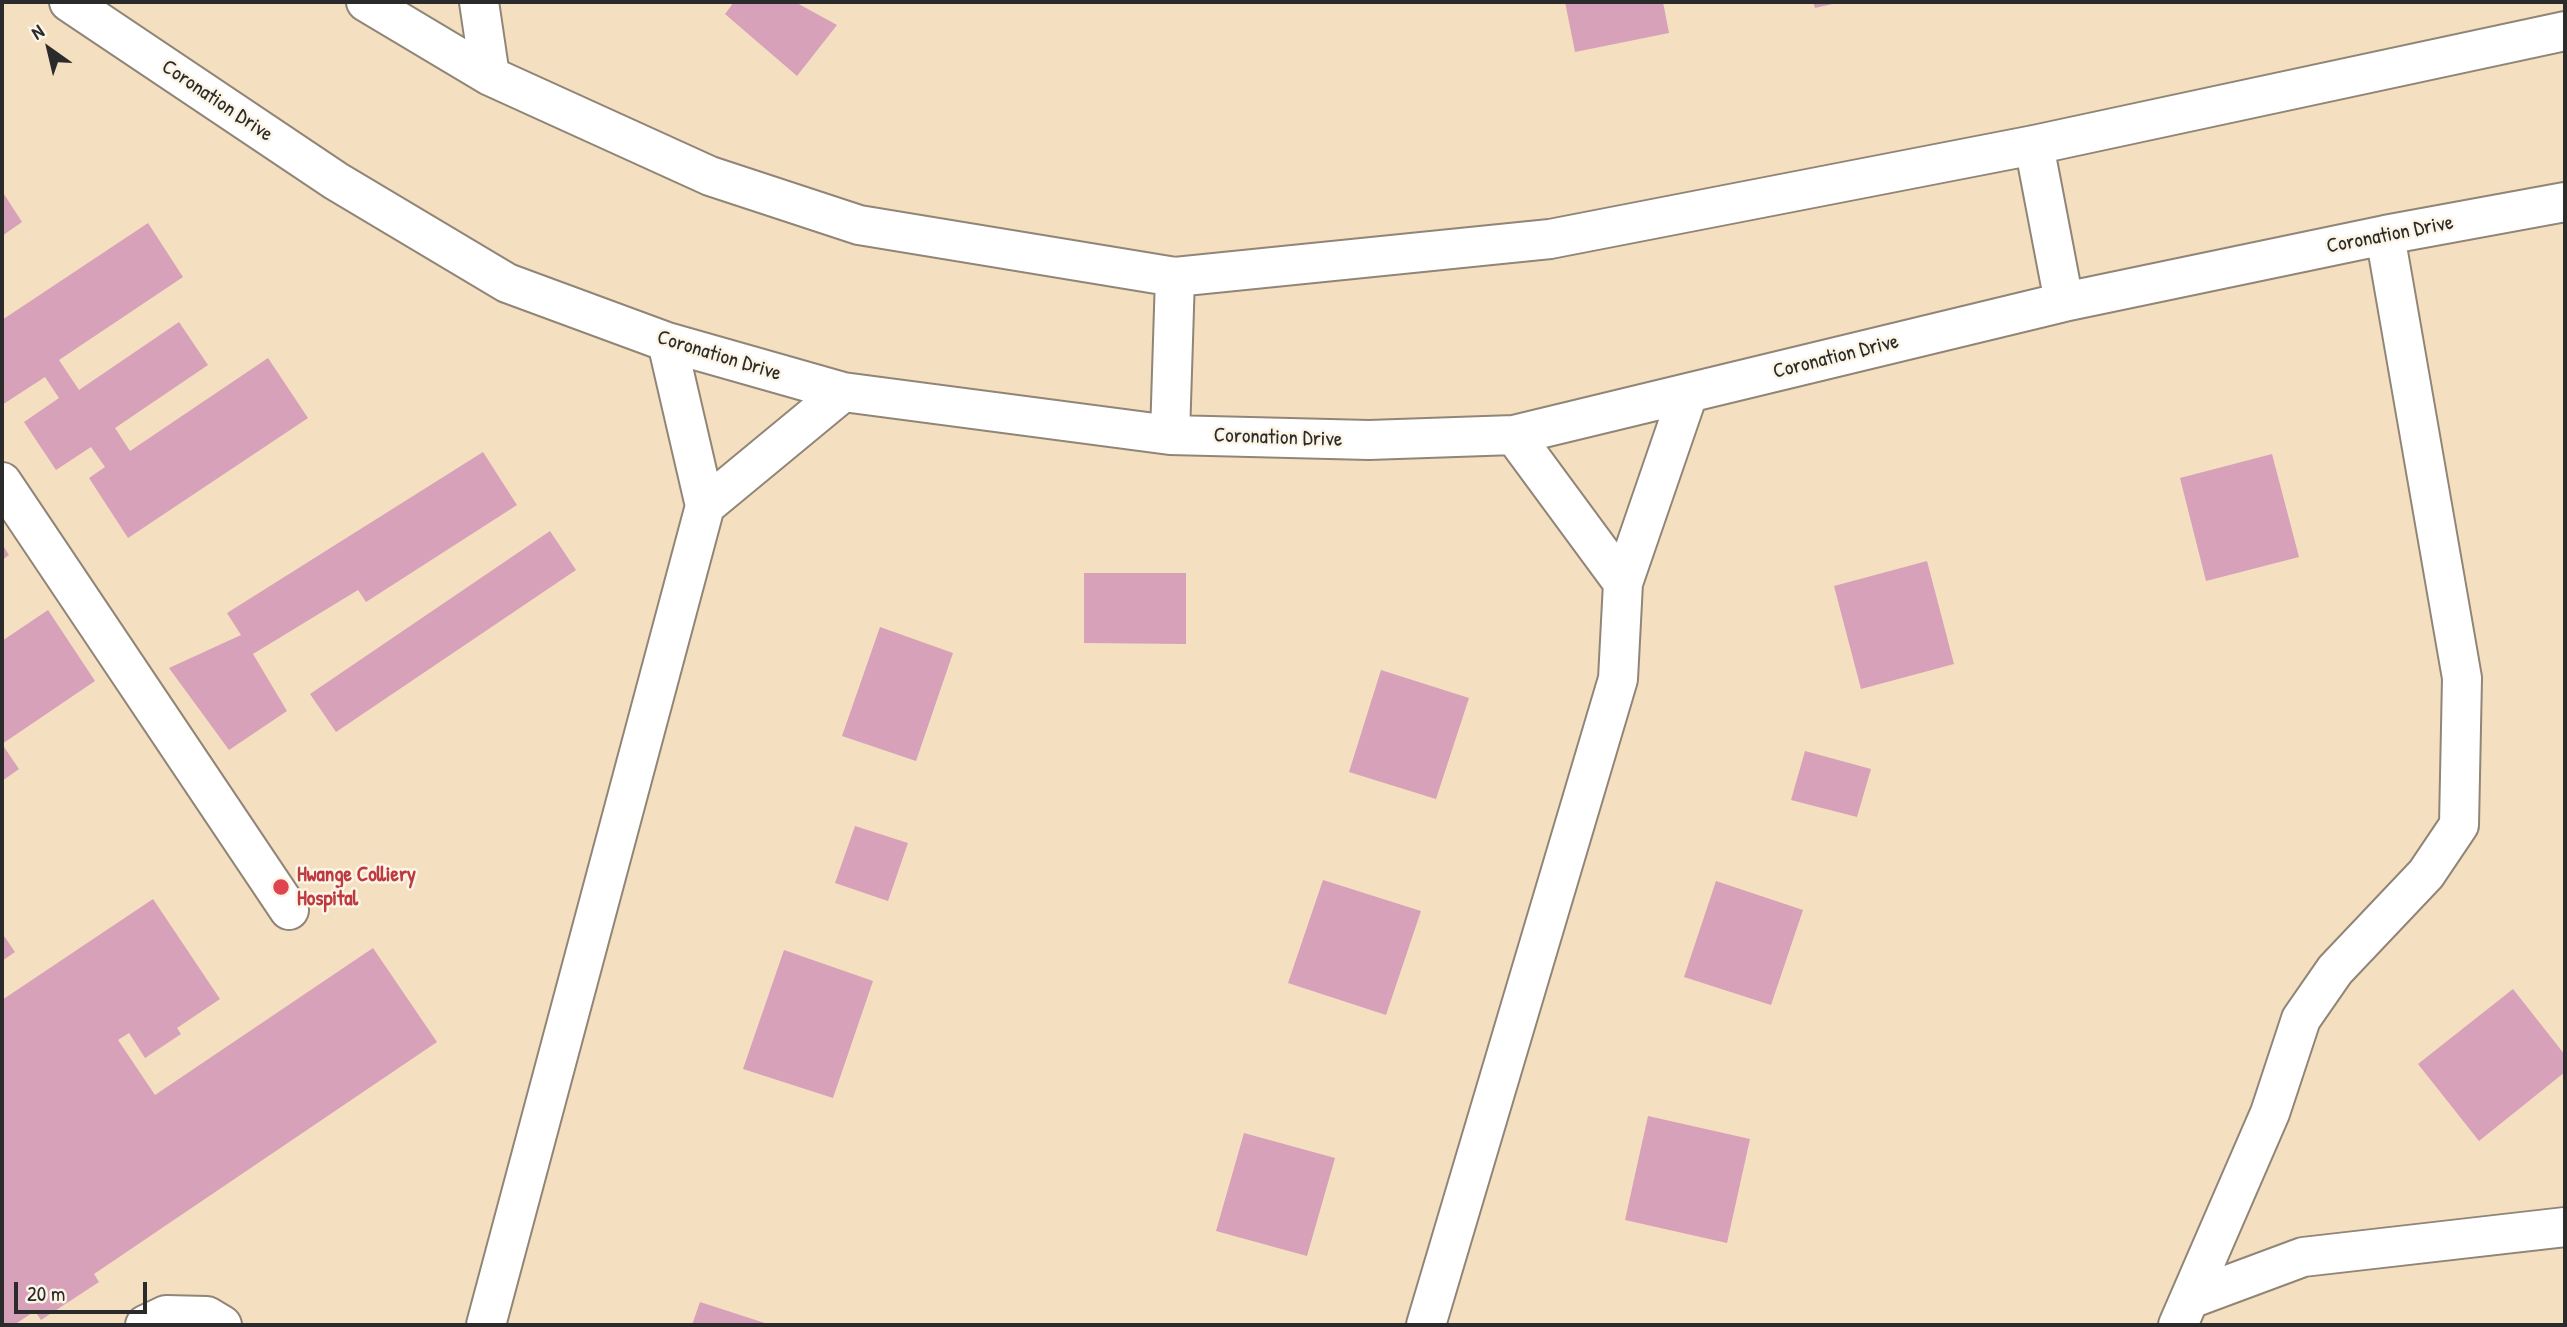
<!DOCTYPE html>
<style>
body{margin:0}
#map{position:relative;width:2567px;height:1327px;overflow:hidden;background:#f5dfc1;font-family:"Patrick Hand",sans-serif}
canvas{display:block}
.frame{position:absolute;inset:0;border:4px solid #2b2b2b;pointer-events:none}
.north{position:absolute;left:14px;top:14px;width:70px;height:70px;-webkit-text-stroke:5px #fcf5e5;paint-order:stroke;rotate:326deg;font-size:19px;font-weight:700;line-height:28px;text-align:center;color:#2b2b2b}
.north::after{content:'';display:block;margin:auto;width:24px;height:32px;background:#2b2b2b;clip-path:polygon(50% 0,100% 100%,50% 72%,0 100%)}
.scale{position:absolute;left:14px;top:1282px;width:133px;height:32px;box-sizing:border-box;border:4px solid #2b2b2b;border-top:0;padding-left:9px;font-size:21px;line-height:24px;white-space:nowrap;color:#2b2b2b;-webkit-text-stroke:5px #fcf5e5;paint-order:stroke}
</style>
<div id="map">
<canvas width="2567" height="1327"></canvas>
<div class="frame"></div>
<div class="north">N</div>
<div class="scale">20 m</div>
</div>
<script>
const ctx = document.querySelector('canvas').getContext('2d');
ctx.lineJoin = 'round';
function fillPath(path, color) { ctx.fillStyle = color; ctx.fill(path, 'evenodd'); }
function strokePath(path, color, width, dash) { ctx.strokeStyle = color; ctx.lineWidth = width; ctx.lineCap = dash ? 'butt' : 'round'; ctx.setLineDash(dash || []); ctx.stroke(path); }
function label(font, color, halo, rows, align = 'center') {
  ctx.font = font + ' "Patrick Hand",sans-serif'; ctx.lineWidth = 5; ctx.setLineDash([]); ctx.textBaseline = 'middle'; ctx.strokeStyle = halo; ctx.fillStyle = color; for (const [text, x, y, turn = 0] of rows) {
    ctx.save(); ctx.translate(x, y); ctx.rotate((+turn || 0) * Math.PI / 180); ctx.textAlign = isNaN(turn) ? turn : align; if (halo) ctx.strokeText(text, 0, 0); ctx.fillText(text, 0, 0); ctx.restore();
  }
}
const building = new Path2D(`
 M734 2H795L837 25 797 76 725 14Z
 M1565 2H1663L1669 33 1575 52Z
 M1813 2H1837V3L1815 8Z
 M2 191 22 222 2 236Z
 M148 223 183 277 59 360 79 390 179 322 208 365 115 428 130 451 268 358 308 418 128 538 89 478 105 467 91 447 56 470 24 422 59 398 45 377 2 405V320Z
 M483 452 517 505 366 602 358 590 253 654 287 711 229 750 169 668 241 635 227 613Z
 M2272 454 2299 557 2206 581 2180 478Z
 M550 531 576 570 336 732 310 694Z
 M2 544 9 555 2 560Z
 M1927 561 1954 664 1861 689 1834 586Z
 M1084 573H1186V644L1084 643Z
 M48 610 95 681 2 744 19 769 2 781V641Z
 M880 627 953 653 916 761 842 736Z
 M1381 670 1469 698 1436 799 1349 772Z
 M1805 751 1871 769 1857 817 1791 800Z
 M855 826 908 843 888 901 835 883Z
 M1323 880 1421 911 1386 1015 1288 983Z
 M1716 881 1803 910 1771 1005 1684 977Z
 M153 899 220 999 177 1028 181 1034 145 1058 129 1033 118 1040 155 1095 373 948 437 1042 94 1274 99 1282 41 1320 35 1311 14 1325H2V1000Z
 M2 933 15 952 2 961Z
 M784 950 873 981 833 1098 743 1069Z
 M2513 989 2565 1055V1072L2479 1141 2418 1064Z
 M1648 1116 1750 1139 1727 1243 1625 1220Z
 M1244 1133 1335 1158 1307 1256 1216 1231Z
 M700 1302 771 1325H692Z`);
const minor = new Path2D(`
 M69 2 336 181 507 283 667 342 843 392 1170 435 1369 440 1514 435 2064 302 2385 235 2565 202
 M366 2 490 76 710 176 859 225 1175 277 1550 239 2034 145 2565 31
 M479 2 490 76
 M2034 145 2064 302
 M1170 435 1175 277
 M1514 435 1623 583
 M2 482 289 910
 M705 506 843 392
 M2190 1299 2303 1257 2565 1227
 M145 1325 166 1315 207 1316 222 1325
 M486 1325 705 506 667 342
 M1426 1325 1618 679 1623 583 1688 394
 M2178 1325 2270 1113 2301 1019 2335 970 2426 874 2459 825 2462 678 2385 235`);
const markers = [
 [281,887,9,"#e0444e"]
];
const streetNames = [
 ["Coronation Drive",217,101,34],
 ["Coronation Drive",2390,235,-11],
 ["Coronation Drive",719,356,17],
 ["Coronation Drive",1836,357,-14],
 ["Coronation Drive",1278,438,2]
];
const healthNames = [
 ["Hwange Colliery",297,875],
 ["Hospital",297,899]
];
fillPath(building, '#d6a1b9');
strokePath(minor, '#908576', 42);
strokePath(minor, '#fff', 38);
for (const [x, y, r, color] of markers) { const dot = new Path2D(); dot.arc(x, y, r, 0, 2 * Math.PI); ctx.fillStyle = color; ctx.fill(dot); strokePath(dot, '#fcf5e5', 2.5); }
label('21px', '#2b2b2b', '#fcf5e5', streetNames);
label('bold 21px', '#be3a42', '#fcf5e5', healthNames, 'left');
</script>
